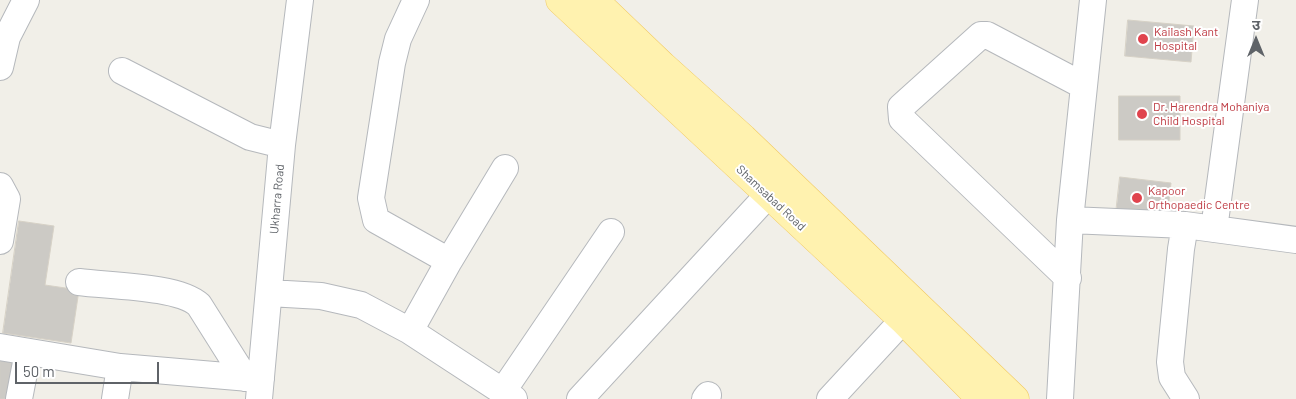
<!DOCTYPE html>
<meta charset="utf-8">
<style>
body{margin:0}
#map{position:relative;width:1296px;height:399px;overflow:hidden;background:#f1efe8;font-family:Barlow,"Noto Sans Devanagari",sans-serif}
canvas{display:block}
.north{position:absolute;left:1231px;top:15px;width:50px;height:50px;-webkit-text-stroke:4px #fff;paint-order:stroke;rotate:0deg;font-size:14px;font-weight:700;line-height:20px;text-align:center;color:#5f6368}
.north::after{content:'';display:block;margin:auto;width:18px;height:22px;background:#5f6368;clip-path:polygon(50% 0,100% 100%,50% 72%,0 100%)}
.scale{position:absolute;left:15px;top:362px;width:144px;height:22px;box-sizing:border-box;border:2px solid #5f6368;border-top:0;padding-left:6px;font-size:15px;line-height:18px;white-space:nowrap;color:#5f6368;-webkit-text-stroke:4px #fff;paint-order:stroke}
</style>
<div id="map">
<canvas width="1296" height="399"></canvas>
<div class="north">उ</div>
<div class="scale">50 m</div>
</div>
<script>
const ctx = document.querySelector('canvas').getContext('2d');
ctx.lineJoin = 'round';
function fillPath(path, color) { ctx.fillStyle = color; ctx.fill(path, 'evenodd'); }
function strokePath(path, color, width, dash) { ctx.strokeStyle = color; ctx.lineWidth = width; ctx.lineCap = dash ? 'butt' : 'round'; ctx.setLineDash(dash || []); ctx.stroke(path); }
function label(font, color, halo, rows, align = 'center') {
  ctx.font = font + ' Barlow,sans-serif'; ctx.lineWidth = 4; ctx.setLineDash([]); ctx.textBaseline = 'middle'; ctx.strokeStyle = halo; ctx.fillStyle = color; for (const [text, x, y, turn = 0] of rows) {
    ctx.save(); ctx.translate(x, y); ctx.rotate((+turn || 0) * Math.PI / 180); ctx.textAlign = isNaN(turn) ? turn : align; if (halo) ctx.strokeText(text, 0, 0); ctx.fillText(text, 0, 0); ctx.restore();
  }
}
const building = new Path2D(`
 M1128 20 1194 26 1191 62 1125 56Z
 M1119 96H1180V140H1119Z
 M1120 177 1171 183 1167 219 1116 213Z
 M19 221 54 226 45 285 79 290 71 343 3 333Z
 M0 359 16 361 7 399H0Z`);
const minor = new Path2D(`
 M0 67 7 37 26 0
 M122 71 250 137 282 145
 M0 186 7 199 0 241
 M1070 220 1185 225 1296 240
 M1185 225 1181 249 1170 362 1172 377 1186 399
 M1214 229 1245 0
 M449 261 505 168
 M1068 278 902 119 901 107 981 35H987L1084 86
 M79 282C109 286 179 286 199 305L245 378
 M269 293 321 296 361 305 410 331 514 399
 M410 331 449 261 376 220 371 198 392 63 398 39 416 0
 M0 347 120 367 261 379
 M503 391 611 232
 M19 399 28 352
 M115 399 120 367
 M259 399 282 145 300 0
 M580 399 768 195
 M705 399 708 395
 M830 399 903 320
 M1060 399 1070 220 1093 0`);
const major = new Path2D(`
 M560 0 903 320 981 399
 M594 0 663 66 743 138 1015 399`);
const markers = [
 [1143,39,6,"#e0444e"],
 [1142,114,6,"#e0444e"],
 [1137,198,6,"#e0444e"]
];
const healthNames = [
 ["Kailash Kant",1154,32],
 ["Hospital",1154,46],
 ["Dr. Harendra Mohaniya",1153,107],
 ["Child Hospital",1153,121],
 ["Kapoor",1148,191],
 ["Orthopaedic Centre",1148,205]
];
const streetNames = [
 ["Shamsabad Road",771,198,43],
 ["Ukharra Road",277,199,-85]
];
fillPath(building, '#cccac5');
strokePath(building, '#d6d1c6', 1);
strokePath(minor, '#b5b8bc', 28);
strokePath(major, '#f2c960', 29);
strokePath(minor, '#fff', 26);
strokePath(major, '#fff2af', 28);
for (const [x, y, r, color] of markers) { const dot = new Path2D(); dot.arc(x, y, r, 0, 2 * Math.PI); ctx.fillStyle = color; ctx.fill(dot); strokePath(dot, '#fff', 2); }
label('12px', '#be3a42', '#fff', healthNames, 'left');
label('12px', '#5f6368', '#fff', streetNames);
</script>
